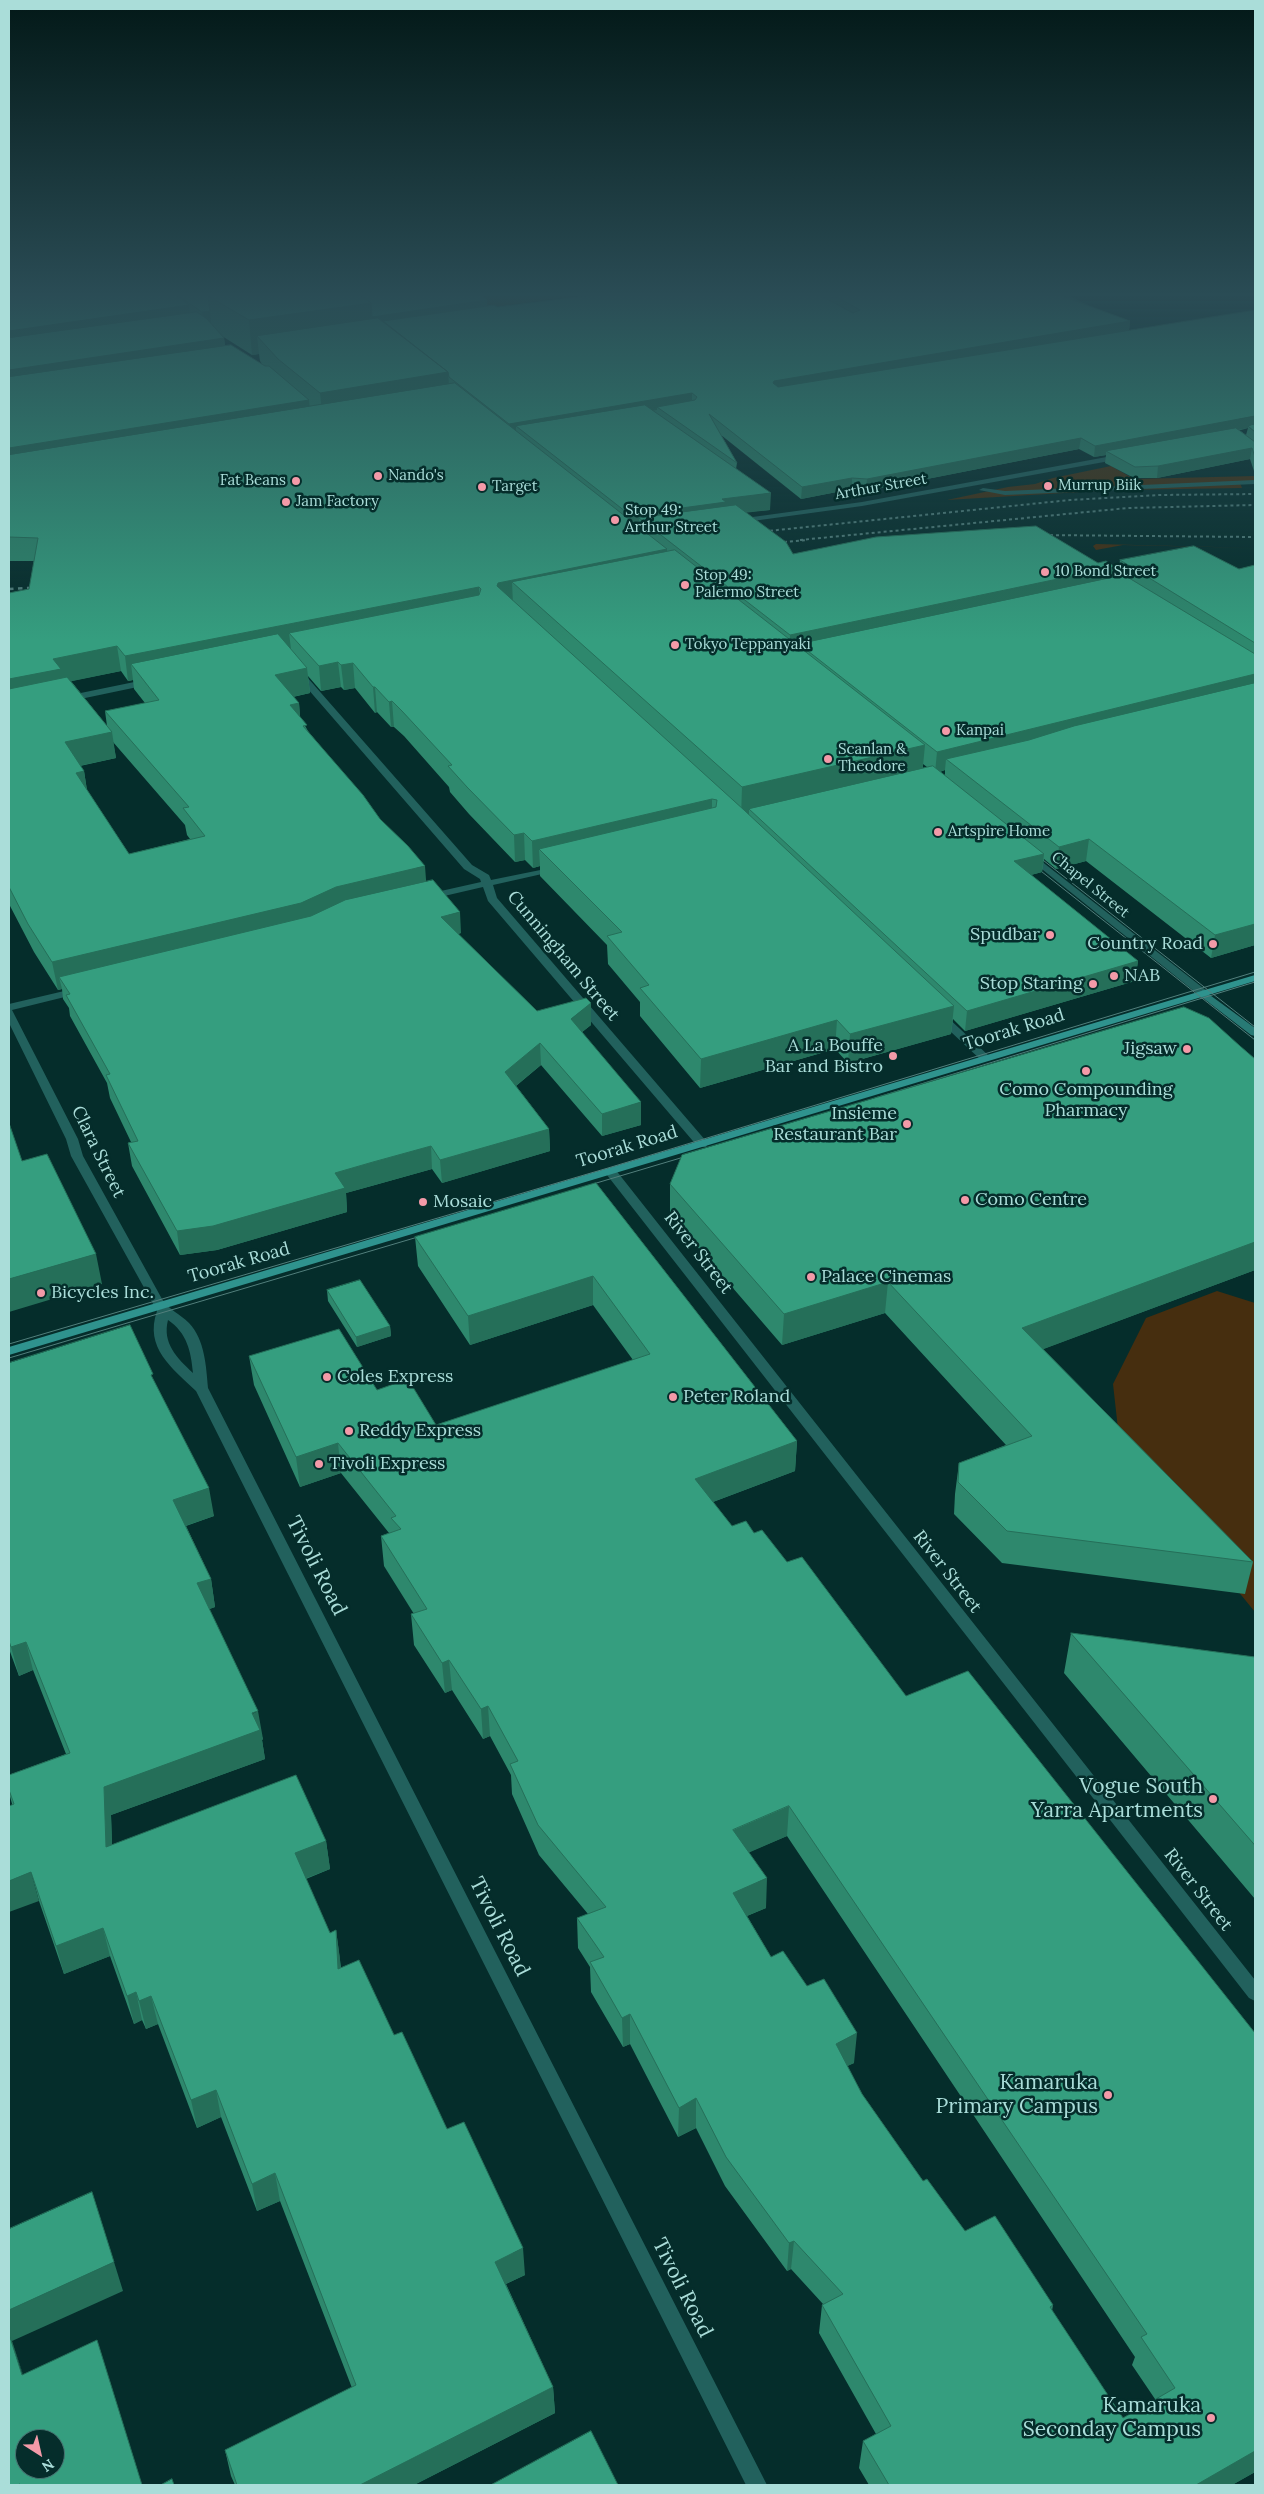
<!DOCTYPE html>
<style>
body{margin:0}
#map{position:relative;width:1264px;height:2494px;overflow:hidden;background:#052d2b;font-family:Lora,serif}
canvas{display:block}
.frame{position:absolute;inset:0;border:10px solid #aaddd9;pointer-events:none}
.north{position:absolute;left:15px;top:2429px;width:50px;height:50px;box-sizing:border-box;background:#052d2b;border:1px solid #477371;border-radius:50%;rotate:145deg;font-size:14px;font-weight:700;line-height:20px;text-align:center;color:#aaddd9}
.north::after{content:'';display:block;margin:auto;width:18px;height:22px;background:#f39aa8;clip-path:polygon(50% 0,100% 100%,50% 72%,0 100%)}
</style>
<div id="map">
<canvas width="1264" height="2494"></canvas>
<div class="frame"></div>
<div class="north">N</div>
</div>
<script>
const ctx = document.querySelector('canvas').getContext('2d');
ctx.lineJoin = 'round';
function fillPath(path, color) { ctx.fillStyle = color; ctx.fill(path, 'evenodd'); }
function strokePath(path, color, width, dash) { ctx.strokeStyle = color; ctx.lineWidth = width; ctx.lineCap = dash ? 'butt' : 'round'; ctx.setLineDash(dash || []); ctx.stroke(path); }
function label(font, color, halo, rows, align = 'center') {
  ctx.font = font + ' Lora,serif'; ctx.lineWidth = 5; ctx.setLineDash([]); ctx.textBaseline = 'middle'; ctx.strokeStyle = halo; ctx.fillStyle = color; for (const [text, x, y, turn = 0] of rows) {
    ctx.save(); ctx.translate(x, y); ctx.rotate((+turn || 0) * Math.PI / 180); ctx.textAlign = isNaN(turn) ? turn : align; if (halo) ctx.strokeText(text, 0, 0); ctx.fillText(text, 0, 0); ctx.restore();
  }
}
const green = new Path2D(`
 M464 292H603L487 308Z
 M1111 466 1134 479 1255 476V483H1240L1242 488 1114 490 947 500 1008 487 1035 484 1053 478Z
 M1096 544 1255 548 1123 545 1096 550 1093 546Z
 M1217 1291 1255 1303V1612L1120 1447 1113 1384 1146 1318Z`);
const pedestrian = new Path2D(`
 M1255 480V484L1005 495 979 490 983 488 1005 491Z`);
const minor = new Path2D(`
 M1055 292H1062L1096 309 1091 310Z
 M1247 292H1255V296Z
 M1123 454 1127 456 1126 458 862 506 738 523 734 521 738 519 862 502Z
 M294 669H300L472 865 489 875 491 880 560 866V870L493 885 497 898 706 1141 708 1144 706 1147H698L488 901 483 887 427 900 423 899V895L481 882 480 879 464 869 294 673Z
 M149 679 152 680V684L66 702 62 699 66 696Z
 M77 988 81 989 82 991 81 993 12 1010 78 1139 83 1156 162 1299C169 1310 180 1314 189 1323 205 1340 206 1366 208 1388L767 2485H746L196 1391C172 1368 144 1348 157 1311L71 1156 66 1139 9 1023V1004ZM168 1320C187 1333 191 1351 193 1373 177 1358 162 1343 168 1320Z
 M940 1013 944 1014 989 1056 991 1058 989 1060H981L936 1018 935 1016Z
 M611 1168 615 1169 1255 1980V2001L1249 1998 607 1175 605 1172Z`);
const tertiary = new Path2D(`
 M1031 853 1207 991 1208 993 1207 995H1199L1028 858 1026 856Z`);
const secondary = new Path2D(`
 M1203 990 1255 1028V1036L1251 1035 1199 995 1198 993Z`);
const primary = new Path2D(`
 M1255 975V981L9 1355V1347Z`);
const tram = new Path2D(`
 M1034 853 1255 1027
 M1032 864 1255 1040
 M875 1098 1255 982
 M583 1187 694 1154
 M9 1344 608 1168 1255 972
 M9 1358 428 1234`);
const railFar1 = new Path2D(`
 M758 532 1070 500 1159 495 1255 494
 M1038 535 1255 537
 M800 540 1128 508 1255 505
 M772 543 807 540`);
const rail = new Path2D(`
 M772 543 781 542
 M9 589 44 587`);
const wall = new Path2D(`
 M9 292H476L487 300V306L497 307 600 294V292H1051L1130 321 1129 330 1255 432V474L1250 459 1157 478H1134L1105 463 1106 455 1094 457 1079 449 866 491 852 489 801 499 721 435 737 463 736 469 770 510 746 512 793 554 1098 563 1115 567 1114 577 1118 576 1120 560 1239 569 1255 565V945L1211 958 1086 861 1056 869 1044 859 1042 872 1031 875 1138 961 1135 981 965 1031 953 1019 951 1034 848 1063 835 1049 700 1088 640 1016V1002L608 964 607 945 540 876V866L533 868 525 860 515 862 469 814 450 792 449 787 404 736 394 727H391L377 712 375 713 355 688 344 690 341 687 321 691 308 676 310 693 293 697 299 703 300 717 308 731 380 819 426 882 461 933 458 934 537 1011 591 1025 582 1032 641 1125 602 1136 541 1065 516 1086 549 1129 550 1151 442 1183 432 1169 375 1185 346 1193 347 1212 217 1250 180 1255 132 1166 128 1143 131 1142 110 1098 107 1083 70 1016 69 1008 63 999 62 989 58 990 34 952 9 904V593L29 589 34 561H9ZM222 336 252 355 259 354 260 361 262 364 225 345 224 338ZM1248 428 1246 435 1239 430H1241ZM121 671 128 681 133 680 134 689 145 703 105 711 107 726 71 681ZM113 742 185 825 187 835 190 839 129 854 87 790 84 771 80 766 116 758ZM923 764 927 767 923 768ZM945 770V775L940 772Z
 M1240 1046 1255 1059V1270L1043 1349 1253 1562 1245 1594 1002 1563 954 1514 955 1494 959 1463 1006 1445 885 1313 782 1345 670 1215V1184Z
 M596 1183 797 1441 795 1471 713 1502 732 1526 754 1533 787 1562 906 1696 1255 2033V2472L1232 2485H869L859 2468 863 2441 876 2434 819 2333 822 2305 823 2304 791 2269 787 2271 725 2186 696 2128 678 2137 630 2044 623 2047 591 1992 590 1967 578 1948 577 1918 588 1914 539 1855 512 1794 511 1775 490 1736 483 1739 452 1690 445 1693 414 1645 411 1614H414L384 1566 381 1536 389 1533 341 1473 300 1487 254 1385 249 1356 377 1390 436 1425 633 1360 593 1305 470 1345 418 1266 415 1237ZM787 1836 1135 2357 1132 2365 1155 2399 1123 2418 1052 2311 1053 2305 965 2231 923 2181 862 2094 847 2066 854 2063 771 1957 747 1916 766 1908 749 1852Z
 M327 1290 390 1326 391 1336 357 1347 328 1301Z
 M9 1363 154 1382 214 1516 186 1526 211 1579 215 1607 209 1609 263 1739 262 1740 265 1759 111 1815 112 1845 326 1841 330 1869 306 1879 330 1933 336 1930 341 1968 394 2035 447 2129 525 2275 506 2284 553 2387 555 2413 414 2485H235L231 2476 225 2450 352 2388 280 2201 257 2211 221 2117 197 2128 158 2024 146 2029 142 2020 134 2024 110 1956 64 1974 39 1901 9 1793V1775L66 1754 33 1670 19 1676 9 1649Z
 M1071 1633 1255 1657V1899L1064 1673Z`);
const shadedWall = new Path2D(`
 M487 300V310L373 327 372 317Z
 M371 303 373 338 257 336 259 354 252 355 249 320Z
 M189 305 191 325 9 352V331Z
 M210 311 211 322 204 323 202 312Z
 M1130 321 1129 331 774 392 773 383 774 381Z
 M224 338 226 359 9 391V370Z
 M448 372 450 399 323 420 320 393Z
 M692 393V404L657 407V410L525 433 516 426V435L509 424Z
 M309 400 311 422 9 471V448Z
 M1255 416V424L1248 426V428L1111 454 1106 451V455L1094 457 1095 446Z
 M1081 438 1079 449 866 491 867 479Z
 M1252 448 1250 459 1157 478 1158 466Z
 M852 478V489L801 499 802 487Z
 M771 493 770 510 726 515 639 518V530L630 531V515L722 499Z
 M667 549V572L512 582 513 604 497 586 498 583Z
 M1115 567 1112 588 799 644V655L789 657 790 635Z
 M479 587 480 611 289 633 291 649 131 664 133 680 128 681 125 656Z
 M117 646 121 671 63 683 9 706V679L53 659Z
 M338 662 341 687 321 691 319 666Z
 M353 663 355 688 344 690 341 665Z
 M307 668 310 693 278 700 275 675Z
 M1255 674V694L946 759 945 770 935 773 937 752Z
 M373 687H375L377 712 375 713Z
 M392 701 394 727H391L389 702Z
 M299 703 301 728 290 705Z
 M112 732 116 758 69 768 65 742Z
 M925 745 922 776 749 809V817L741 819 742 787Z
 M84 771 88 798 76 773Z
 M712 799V825L539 849 540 866 533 868 532 841Z
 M524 833 525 860 515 862 514 835Z
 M1089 839 1086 861 1056 869 1059 847Z
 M1044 854 1042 872 1012 880 1014 861Z
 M425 866 427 893 59 977 62 989 58 990 52 962 336 887Z
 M460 912 461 933 442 938 441 917Z
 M1255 924V945L1211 958 1215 935Z
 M1138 961 1135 981 965 1031 967 1011Z
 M591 1003V1025L571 1041V1019Z
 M954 1006 951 1034 848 1063 850 1034Z
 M837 1020 835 1049 700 1088 701 1059Z
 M540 1043 541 1065 506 1094 505 1072Z
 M641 1102V1125L602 1136V1114Z
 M549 1129 550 1151 442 1183 440 1160Z
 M431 1146 432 1169 346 1193 347 1212 217 1250 180 1255 177 1231 335 1173Z
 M1255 1242V1270L1017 1359 1022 1328Z
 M96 1254 102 1284 9 1312V1279Z
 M593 1276V1305L470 1345 468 1316Z
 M888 1282 885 1313 782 1345 784 1314Z
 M390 1326 391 1336 357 1347 356 1337Z
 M797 1441 795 1471 694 1509 695 1479Z
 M338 1443 341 1473 300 1487 296 1457Z
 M209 1488 214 1516 179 1528 173 1500Z
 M211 1579 215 1607 202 1612 197 1583Z
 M26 1642 33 1670 19 1676 11 1647Z
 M449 1660 452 1690 445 1693 442 1663Z
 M488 1706 490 1736 483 1739 481 1709Z
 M258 1711 263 1739 262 1740 265 1759 111 1815 113 1875 106 1847 104 1787Z
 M789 1806 787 1836 732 1860 733 1830Z
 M326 1841 330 1869 299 1881 295 1853Z
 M31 1872 39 1901 9 1912V1881Z
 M767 1878 766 1908 732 1922 733 1893Z
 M103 1928 110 1956 64 1974 56 1946Z
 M336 1930 340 1959 342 1997 338 1969Z
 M136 1992 142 2020 134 2024 127 1996Z
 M151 1996 158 2024 146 2029 139 2001Z
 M630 2014V2044L623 2047 622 2018Z
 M857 2033 854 2063 833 2073 836 2044Z
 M216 2090 221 2117 197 2128 191 2100Z
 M696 2098V2128L678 2137 679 2108Z
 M275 2173 280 2201 257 2211 252 2184Z
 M794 2241 791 2269 787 2271 789 2243Z
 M523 2248 525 2275 497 2288 495 2262Z
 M114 2262 123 2291 12 2341 32 2402 9 2334V2310Z
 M553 2387 555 2413 414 2485H360Z
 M1255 2451V2472L1232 2485H1196Z`);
const building = new Path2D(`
 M9 292H172L189 305 9 331Z
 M174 292H237L208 296 210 311 202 312Z
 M237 292H356L371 303 249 320 208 296Z
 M356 292H476L487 300 372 317 371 303Z
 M601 292H814L853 313 860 310 828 292H1051L1130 321 774 381 773 383 778 387 1255 310V416L1095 446 1081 438 867 479 852 478 802 487 709 414 737 463 657 407 695 400 697 397 692 393 509 424 449 377 448 372 383 321 494 305 497 307 603 294Z
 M197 312 207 319 224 338 9 370V338Z
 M378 318 448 372 320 393 278 359 257 336Z
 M231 345 265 366H269L309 400 9 448V377Z
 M455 383 667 549 498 583 497 586 744 810 954 1006 850 1034 837 1020 701 1059 640 988 649 985 607 936 622 932 539 849 716 807 717 800 712 799 532 841 524 833 514 835 467 787 448 766 452 765 402 711 392 701 389 702 375 687H373L353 663 341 665 338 662 319 666 289 633 479 595 481 589 479 587 125 656 117 646 53 659 61 669 9 679V593L29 589 38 538 9 537V455Z
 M645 405 771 493 722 499 726 502 630 515 516 426Z
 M1255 424V432L1248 426Z
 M1236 428 1255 442V457L1252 448 1158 466 1135 467 1106 451Z
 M736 505 786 542 793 554 876 537 1036 526 1098 563 1106 561 1115 567 790 635 639 518Z
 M1194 546 1239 569 1255 565V643L1120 560Z
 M675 550 925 745 742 787 512 582Z
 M1124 575 1255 654V674L937 752 799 644Z
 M278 634 307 668 275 675 299 703 290 705 307 725 303 726 363 795 380 819 408 846 425 866 336 887 301 903 52 962 28 924 9 887V689L67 677 112 732 65 742 84 771 76 773 129 854 205 836 183 808 189 807 105 711 159 700 131 664Z
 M1255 683V924L1215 935 1089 839 1059 847 946 759 1029 740 1074 726Z
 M933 766 1044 854 1014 861 1138 961 967 1011 749 809Z
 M433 880 460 912 441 917 537 1011 586 998 591 1003 571 1019 641 1102 602 1114 540 1043 505 1072 549 1129 440 1160 431 1146 373 1162 335 1173 345 1188 213 1226 177 1231 128 1143 138 1141 106 1075 110 1074 66 995 70 994 59 977 311 916 345 900Z
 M1184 1007 1209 1018 1240 1046 1255 1059V1242L1022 1328 1253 1562 1007 1531 958 1482 959 1463 1032 1436 888 1282 784 1314 670 1184 682 1155Z
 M9 1123 22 1161 47 1154 96 1254 9 1279Z
 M596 1183 797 1441 695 1479 732 1526 746 1521 754 1533 762 1530 787 1562 802 1557 906 1696 968 1671 1255 2033V2451L1196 2485H889L863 2441 891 2426 822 2305 843 2294 794 2241 789 2243 726 2157 696 2098 679 2108 630 2014 622 2018 590 1962 604 1957 577 1918 606 1907 538 1825 510 1764 518 1761 488 1706 481 1709 449 1660 442 1663 411 1614 427 1609 381 1536 401 1529 391 1518 396 1516 338 1443 296 1457 249 1356 339 1329 377 1390 408 1379 436 1425 650 1354 593 1276 468 1316 415 1237ZM789 1806 1147 2334 1141 2337 1175 2388 1123 2418 1050 2307 1053 2305 995 2216 965 2231 927 2179 923 2181 862 2094 836 2044 857 2033 824 1979 807 1986 783 1951 771 1957 733 1893 767 1878 733 1830Z
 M360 1280 390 1326 356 1337 327 1290Z
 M130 1325 153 1374 151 1375 209 1488 173 1500 211 1579 197 1583 258 1711 252 1713 260 1730 104 1787 106 1847 296 1775 326 1841 295 1853 330 1933 336 1930 338 1969 359 1960 394 2035 402 2032 447 2129 464 2122 523 2248 495 2262 553 2387 360 2485H237L225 2450 356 2385 275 2173 252 2184 216 2090 191 2100 151 1996 139 2001 136 1992 127 1996 103 1928 56 1946 31 1872 9 1881V1806L14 1804 9 1790V1775L70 1753 26 1642 11 1647 9 1641V1363Z
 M1071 1633 1255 1657V1845Z
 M92 2192 114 2262 9 2310V2229Z
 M9 2334 22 2375 97 2340 142 2485H20V2484L17 2485H9ZM25 2439H55V2469H25Z
 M591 2431 618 2485H491Z
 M172 2479 174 2485H161Z`);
const markers = [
 [378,476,5,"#f39aa8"],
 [296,481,5,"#f39aa8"],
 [1048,486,5,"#f39aa8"],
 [482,487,5,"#f39aa8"],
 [286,502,5,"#f39aa8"],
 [615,520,5,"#f39aa8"],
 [1045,572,5,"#f39aa8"],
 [685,585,5,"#f39aa8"],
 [675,645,5,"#f39aa8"],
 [946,731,5,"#f39aa8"],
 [828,759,5,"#f39aa8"],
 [938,832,5,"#f39aa8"],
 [1050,935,5,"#f39aa8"],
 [1213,944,5,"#f39aa8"],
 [1114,976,5,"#f39aa8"],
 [1093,984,5,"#f39aa8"],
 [1187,1049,5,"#f39aa8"],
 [893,1056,5,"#f39aa8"],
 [1086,1071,5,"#f39aa8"],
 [907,1124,5,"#f39aa8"],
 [965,1200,5,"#f39aa8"],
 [423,1202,5,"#f39aa8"],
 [811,1277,5,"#f39aa8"],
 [41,1293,5,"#f39aa8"],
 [327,1377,5,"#f39aa8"],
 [673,1397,5,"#f39aa8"],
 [349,1431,5,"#f39aa8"],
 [319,1464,5,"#f39aa8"],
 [1213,1799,5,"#f39aa8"],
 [1108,2095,5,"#f39aa8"],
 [1211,2418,5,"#f39aa8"]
];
const farPoinames = [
 ["Nando's",388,476],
 ["Fat Beans",286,481,"right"],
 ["Murrup Biik",1058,486],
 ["Target",492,487],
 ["Jam Factory",296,502],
 ["Stop 49:",625,511],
 ["Arthur Street",625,528],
 ["10 Bond Street",1055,572],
 ["Stop 49:",695,576],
 ["Palermo Street",695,593],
 ["Tokyo Teppanyaki",685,645],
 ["Kanpai",956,731],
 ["Scanlan &",838,750],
 ["Theodore",838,767],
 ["Artspire Home",948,832]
];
const farStreetnames = [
 ["Arthur Street",881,487,-10],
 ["Chapel Street",1090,885,39]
];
const poiNames = [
 ["Spudbar",1040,935,"right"],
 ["Country Road",1203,944,"right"],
 ["NAB",1124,976],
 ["Stop Staring",1083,984,"right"],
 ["A La Bouffe",883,1046,"right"],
 ["Bar and Bistro",883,1067,"right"],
 ["Jigsaw",1177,1049,"right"],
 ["Como Compounding",1086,1090,"center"],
 ["Pharmacy",1086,1111,"center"],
 ["Insieme",897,1114,"right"],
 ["Restaurant Bar",897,1135,"right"],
 ["Como Centre",975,1200],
 ["Mosaic",433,1202],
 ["Palace Cinemas",821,1277],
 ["Bicycles Inc.",51,1293],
 ["Coles Express",337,1377],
 ["Peter Roland",683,1397],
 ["Reddy Express",359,1431],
 ["Tivoli Express",329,1464]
];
const streetNames = [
 ["Cunningham Street",563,956,50],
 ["Toorak Road",1014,1030,-17],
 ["Toorak Road",627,1147,-17],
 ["Clara Street",98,1152,64],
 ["River Street",698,1253,52],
 ["Toorak Road",239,1263,-16],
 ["River Street",947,1572,52],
 ["River Street",1198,1890,52]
];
const nearStreetnames = [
 ["Tivoli Road",316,1566,63],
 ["Tivoli Road",499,1927,63],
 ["Tivoli Road",682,2288,63]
];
const nearPoinames = [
 ["Vogue South",1203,1787],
 ["Yarra Apartments",1203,1811],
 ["Kamaruka",1098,2083],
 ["Primary Campus",1098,2107],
 ["Kamaruka",1201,2406],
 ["Seconday Campus",1201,2430]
];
fillPath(green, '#462e0f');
fillPath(pedestrian, '#22615d');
fillPath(minor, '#22615d');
fillPath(tertiary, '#22615d');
fillPath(secondary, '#287a75');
fillPath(primary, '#2f938e');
strokePath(tram, '#527f7c', 1);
strokePath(railFar1, '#527f7c', 2, [3, 3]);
strokePath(rail, '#527f7c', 2.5, [4.5, 4.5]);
fillPath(wall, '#2e886d');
fillPath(shadedWall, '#256f59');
fillPath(building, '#359e7f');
strokePath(building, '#256f59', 1);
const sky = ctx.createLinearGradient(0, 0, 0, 641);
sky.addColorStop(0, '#031918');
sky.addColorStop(0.46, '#2a4c55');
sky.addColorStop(1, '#2a4c5500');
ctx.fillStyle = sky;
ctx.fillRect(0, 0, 1264, 641);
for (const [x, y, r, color] of markers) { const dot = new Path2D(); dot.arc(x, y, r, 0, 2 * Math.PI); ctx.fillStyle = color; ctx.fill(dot); strokePath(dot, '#052d2b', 2); }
label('15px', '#aaddd9', '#052d2b', farPoinames, 'left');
label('15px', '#aaddd9', '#052d2b', farStreetnames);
label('18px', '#aaddd9', '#052d2b', poiNames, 'left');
label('18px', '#aaddd9', '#052d2b', streetNames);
label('21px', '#aaddd9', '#052d2b', nearStreetnames);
label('21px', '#aaddd9', '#052d2b', nearPoinames, 'right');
</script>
